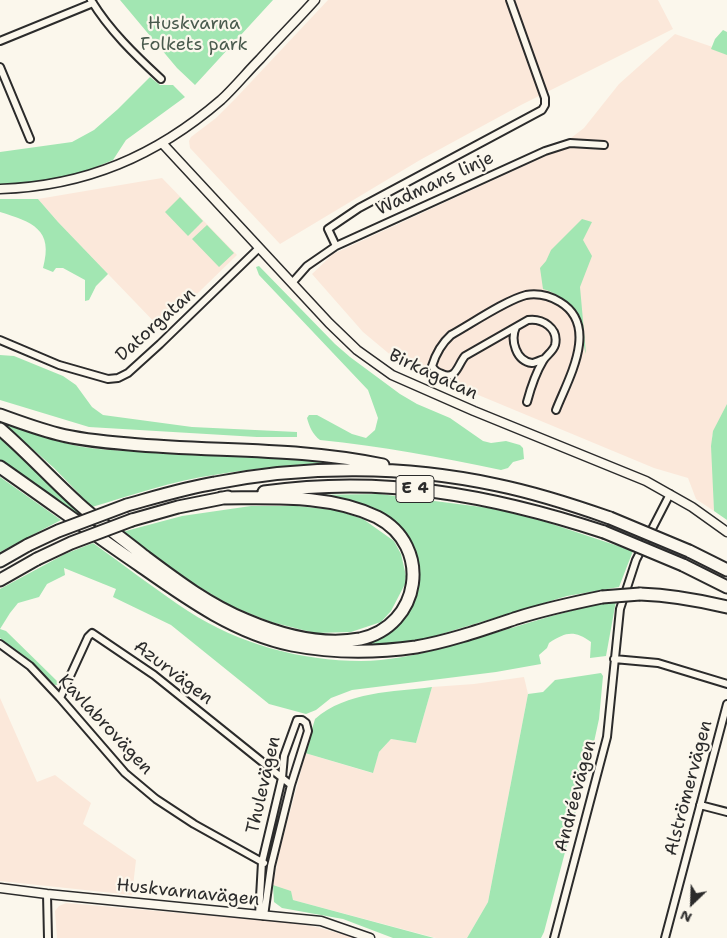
<!DOCTYPE html>
<meta charset="utf-8">
<style>
body{margin:0}
#map{position:relative;width:727px;height:938px;overflow:hidden;background:#fbf7ec;font-family:"Shantell Sans",sans-serif}
canvas{display:block}
.north{position:absolute;left:667px;top:878px;width:50px;height:50px;-webkit-text-stroke:4px #fbf7ec;paint-order:stroke;rotate:204deg;font-size:14px;font-weight:700;line-height:20px;text-align:center;color:#2b2b2b}
.north::after{content:'';display:block;margin:auto;width:18px;height:22px;background:#2b2b2b;clip-path:polygon(50% 0,100% 100%,50% 72%,0 100%)}
</style>
<div id="map">
<canvas width="727" height="938"></canvas>
<div class="north">N</div>
</div>
<script>
const ctx = document.querySelector('canvas').getContext('2d');
ctx.lineJoin = 'round';
function fillPath(path, color) { ctx.fillStyle = color; ctx.fill(path, 'evenodd'); }
function strokePath(path, color, width, dash) { ctx.strokeStyle = color; ctx.lineWidth = width; ctx.lineCap = dash ? 'butt' : 'round'; ctx.setLineDash(dash || []); ctx.stroke(path); }
function label(font, color, halo, rows, align = 'center') {
  ctx.font = font + ' "Shantell Sans",sans-serif'; ctx.lineWidth = 4.5; ctx.setLineDash([]); ctx.textBaseline = 'middle'; ctx.strokeStyle = halo; ctx.fillStyle = color; for (const [text, x, y, turn = 0] of rows) {
    ctx.save(); ctx.translate(x, y); ctx.rotate((+turn || 0) * Math.PI / 180); ctx.textAlign = isNaN(turn) ? turn : align; if (halo) ctx.strokeText(text, 0, 0); ctx.fillText(text, 0, 0); ctx.restore();
  }
}
const built = new Path2D(`
 M328 0H658L673 29 521 105 420 160 280 244 190 148 189 141 191 137 216 118 235 99Z
 M675 34 727 52V411L712 436 714 511 696 499 688 478 654 468 399 362 363 332 312 274 333 254 550 154 584 128 619 84Z
 M162 178 237 255 161 329 58 222 38 199Z
 M524 677 528 694 488 902 467 938H436L293 900 290 891 273 885 280 849 300 775 305 753 372 773 379 752 391 739 416 743 432 687 474 684Z
 M0 698 37 782 55 775 91 803 83 824 136 860 132 895 0 881Z
 M66 903 284 922 317 927 356 938H57L55 911 59 906Z`);
const green = new Path2D(`
 M120 0H273L195 85 177 68Z
 M723 30 727 32V55L711 49 715 39Z
 M150 77 160 85H173L185 97 126 140 113 160 79 174 54 180 29 184 0 185V152L72 142 94 130 118 109Z
 M180 197 203 221 188 236 165 212Z
 M0 199H38L58 222 108 274 96 286 89 300 85 301V280L63 268H56L53 272 43 268C54 229 32 222 0 212Z
 M582 219 592 222 583 240 592 256 580 287 586 354C583 346 584 338 582 330 577 308 564 296 543 289L540 268 546 261 551 250Z
 M207 225 234 253 219 267 192 239Z
 M259 266 335 344 350 357 400 394 417 404 450 418 483 441 491 443 506 441 520 445 523 448 524 459 513 462 508 468 501 470C440 457 381 446 320 440 313 435 309 426 307 418L309 415H317L352 434 366 438 375 430 378 418 368 390 259 275 256 267Z
 M0 355 14 356 63 376 76 385 92 407 103 415 192 427 297 432V437H257L89 427 0 400Z
 M727 404V520L714 511 711 446 713 431Z
 M11 425C31 433 51 440 73 445 95 450 119 450 141 452 206 457 271 457 336 462 295 465 255 468 214 475 173 481 132 495 92 507L54 468 7 426Z
 M0 433C26 452 47 479 70 501 91 521 115 538 139 555 171 579 204 603 240 621 269 635 322 648 354 644 401 638 430 596 413 551 411 545 405 540 402 535 399 532 396 527 393 523 370 504 336 500 307 495L380 494 489 508 534 518 633 551 619 587 567 596 428 638 381 646 350 648 289 640 250 627 219 613 153 570 0 460Z
 M0 477 61 520 0 552Z
 M251 506H297L335 510 363 519 394 541 401 554 406 576 405 584 391 611 381 622 351 632 315 633 271 622 231 606 193 583 122 532 182 516Z
 M93 543C124 565 156 590 188 611 238 644 302 661 361 661 387 661 415 655 440 649 499 633 555 612 616 601L606 656 590 658 591 642C574 630 566 632 549 643L547 648 539 655 541 664 496 672 352 690 331 698 316 710 306 714 269 704 171 625 113 597 116 589 64 568 65 575 47 584 39 597 18 603 10 613 0 629 6 631 57 681 60 682 63 680 85 638 62 684 55 685 0 638V589L65 554Z
 M601 673 603 676 599 719 594 742 544 932 541 938H467L488 902 528 694 543 692 555 680Z
 M432 687 416 743 391 739 379 752 373 773 305 753 315 719C347 691 393 692 432 687Z
 M273 885 291 891 293 900 434 938H393L343 919 282 908 274 902Z`);
const minor = new Path2D(`
 M91 0C109 30 135 55 161 79
 M0 41 93 3
 M0 67 30 139
 M336 246 328 229 359 208 542 110 545 105V98L510 0
 M292 283 307 266 336 246 545 151 570 143 604 145
 M516 327C510 340 516 361 532 363 535 363 540 360 544 359
 M0 340 59 365 108 379 118 378 128 373 160 344 259 248
 M527 402C531 387 535 374 543 361 546 355 553 352 555 345 559 328 542 318 528 320L465 356C458 364 456 381 442 374 437 372 435 371 432 366 436 353 441 344 451 335 471 324 506 300 526 295 538 293 550 296 560 302 600 326 568 379 556 410
 M0 644 30 666 60 698 125 773 156 799 194 824 264 863
 M614 659 658 663 727 684
 M60 698 88 637 92 633 154 675 291 785
 M700 805 727 812
 M47 894 48 938
 M259 915 262 862 282 778 284 756 297 720H302L306 723 308 731 291 785 271 866 264 916
 M554 938 607 737 620 609 636 560 670 494
 M665 938 727 704`);
const tertiary = new Path2D(`
 M162 143 329 323 357 350 392 375 474 411 646 481 692 507 727 532
 M0 189C86 186 156 156 221 100 235 87 247 72 260 59 278 39 297 20 315 0
 M0 888 47 894 321 921 370 938`);
const motorway = new Path2D(`
 M0 415C19 422 38 429 58 434 81 440 105 442 129 444 213 452 300 447 383 465
 M0 429C28 453 52 480 79 504 100 523 123 539 144 556 176 580 209 605 246 620 281 635 322 646 360 639 421 626 433 546 377 517 329 494 273 498 221 498
 M0 467C46 499 92 533 139 565 186 598 234 633 292 645 333 653 374 653 416 647 450 641 484 629 517 618 545 609 573 603 602 597
 M264 492C383 475 491 495 604 532
 M127 505C156 497 185 488 215 483 307 465 405 465 497 485 536 493 573 505 610 518
 M132 520 178 507 228 497
 M689 551 727 570
 M0 561 28 545
 M683 565 727 587
 M0 580 37 559
 M640 594C670 595 698 600 727 607`);
const motorwayBridge = new Path2D(`
 M610 518 689 551
 M604 532 683 565
 M28 545 58 531 127 505
 M37 559 71 543 132 520
 M602 597 640 594`);
const shields = [
 [415,489,38]
];
const shieldNames = [
 ["E 4",415,489]
];
const parkNames = [
 ["Huskvarna",194,24],
 ["Folkets park",194,45]
];
const streetNames = [
 ["Wadmans linje",435,184,-25],
 ["Datorgatan",156,325,-42],
 ["Birkagatan",433,375,25],
 ["Azurvägen",173,673,37],
 ["Kavlabrovägen",105,725,47],
 ["Thulevägen",264,785,-77],
 ["Alströmervägen",689,788,-75],
 ["Andréevägen",576,796,-75],
 ["Huskvarnavägen",188,893,6]
];
fillPath(built, '#fbe8da');
fillPath(green, '#a2e6b2');
strokePath(minor, '#2b2b2b', 10);
strokePath(tertiary, '#2b2b2b', 11);
strokePath(motorway, '#2b2b2b', 15);
strokePath(minor, '#fbf7ec', 6);
strokePath(tertiary, '#fbf7ec', 8);
strokePath(motorway, '#fbf7ec', 11);
strokePath(motorwayBridge, '#2b2b2b', 15, []);
strokePath(motorwayBridge, '#fbf7ec', 11);
for (const [x, y, w] of shields) { const box = new Path2D(); box.roundRect(x - w / 2, y - 13.5, w, 27, 4); ctx.fillStyle = '#fbf7ec'; ctx.fill(box); strokePath(box, '#2b2b2b', 1); }
label('bold 16px', '#2b2b2b', null, shieldNames);
label('18px', '#495a4d', '#fbf7ec', parkNames);
label('18px', '#2b2b2b', '#fbf7ec', streetNames);
</script>
